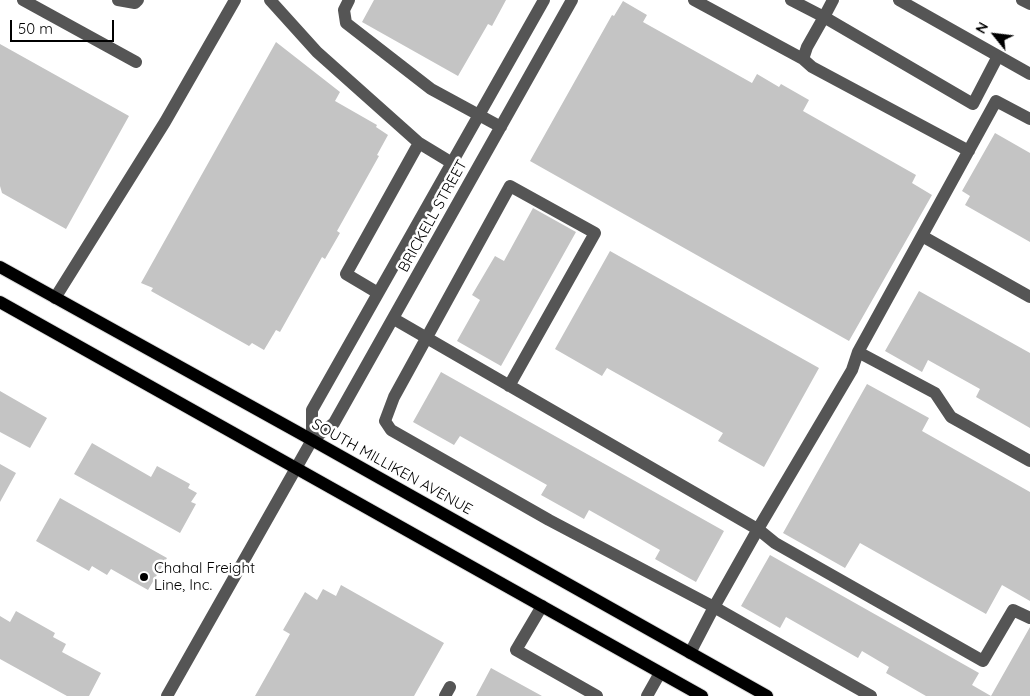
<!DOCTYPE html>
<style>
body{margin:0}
#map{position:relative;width:1030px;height:696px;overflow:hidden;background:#fff;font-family:Quicksand,sans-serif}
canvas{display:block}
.north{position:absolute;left:970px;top:10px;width:50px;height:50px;-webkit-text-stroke:4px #fff;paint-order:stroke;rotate:299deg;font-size:14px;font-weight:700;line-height:20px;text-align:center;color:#000}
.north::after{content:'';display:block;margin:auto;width:18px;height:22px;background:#000;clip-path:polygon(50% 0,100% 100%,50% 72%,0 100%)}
.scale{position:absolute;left:10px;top:20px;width:104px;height:22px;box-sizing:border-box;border:2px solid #000;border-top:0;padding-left:6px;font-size:15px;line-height:18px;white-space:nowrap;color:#000;-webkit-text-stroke:4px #fff;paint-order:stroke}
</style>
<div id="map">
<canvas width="1030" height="696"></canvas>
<div class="north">N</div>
<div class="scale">50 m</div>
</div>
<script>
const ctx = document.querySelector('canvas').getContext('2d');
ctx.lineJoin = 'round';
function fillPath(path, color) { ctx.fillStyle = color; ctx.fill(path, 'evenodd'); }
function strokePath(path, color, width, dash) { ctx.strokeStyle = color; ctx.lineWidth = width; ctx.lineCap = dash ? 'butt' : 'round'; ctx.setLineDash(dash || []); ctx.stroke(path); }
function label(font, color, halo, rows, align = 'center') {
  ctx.font = font + ' Quicksand,sans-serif'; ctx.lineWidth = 5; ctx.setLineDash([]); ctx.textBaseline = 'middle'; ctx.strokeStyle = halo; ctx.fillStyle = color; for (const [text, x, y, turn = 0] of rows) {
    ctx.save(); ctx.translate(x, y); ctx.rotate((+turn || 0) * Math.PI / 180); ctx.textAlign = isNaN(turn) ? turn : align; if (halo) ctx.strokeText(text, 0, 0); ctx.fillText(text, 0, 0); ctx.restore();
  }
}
const building = new Path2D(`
 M374 0H506L492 26 488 24 458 76 362 22Z
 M623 1 647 15 643 22 752 83 757 74 779 87 781 84 809 100 803 111 916 175 912 183 932 195 849 341 530 161 612 15 614 16Z
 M276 42 340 92 335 101 377 125 376 127 388 135 377 155 379 156 337 231 340 233 325 259 322 257 280 332 276 330 264 350 252 343 249 346 151 291 153 288 141 283Z
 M0 44 129 116 66 229 2 193 0 186Z
 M995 133 1030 153V242L965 205 970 196 962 191Z
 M533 208 576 232 501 366 457 341 480 300 472 295 495 256 504 261Z
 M610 251 819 368 764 467 718 441 723 433 607 368 602 376 555 349Z
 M919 291 1030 353V428L976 397 980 389 928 360 922 372 885 351Z
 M441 372 724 531 696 582 655 559 660 550 589 510 584 519 541 495 547 485 460 436 454 445 413 422Z
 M867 384 929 418 922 431 1030 492V601L1002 585 986 614 860 543 845 568 783 533Z
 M0 391 47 418 30 448 0 432Z
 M92 443 151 477 157 466 190 484 188 488 197 493 191 502 196 504 180 533 74 474Z
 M0 464 16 473 0 502Z
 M60 498 167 558 148 590 111 569 107 575 92 566 89 571 36 541Z
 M770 555 979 673 972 685 991 696 1030 627V696H926L886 673 889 667 862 651 858 658 786 617 780 628 741 606Z
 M341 585 444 643 414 696H255L290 634 283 630 305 592 317 600 323 589 336 596Z
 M16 611 55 633 53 637 66 644 62 652 101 673 89 696H67L0 659V616L10 622Z
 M491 668 542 696H476Z`);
const minor = new Path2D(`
 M23 0 136 62
 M118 0 135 3 138 0
 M270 0 317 52 419 143
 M349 0 344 10 346 23 431 89 501 127
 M694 0 803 59
 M791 0 824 17 807 47 803 59 812 67 969 151
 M833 0 824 17 973 104 998 56
 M899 0 1030 74
 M1022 0 1030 4
 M922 236 1030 297
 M378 293 346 274 419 143 452 163
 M55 298 165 122 235 0
 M394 319 759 530 775 543 983 661 1013 610 1030 618
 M858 352 935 393 951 417 1030 461
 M509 386 595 233 510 186 394 397 385 421 391 430 549 520 714 607 690 653
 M312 440V410L544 0
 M542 606 516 650 597 696
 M167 696 312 440 334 423 572 0
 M445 696 450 687
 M647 696 660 673
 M871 696 714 607 758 529 852 370 858 352 996 101 1030 119`);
const major = new Path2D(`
 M0 267 312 440 767 696
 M0 302 702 696`);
const markers = [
 [144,577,5,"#000"]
];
const streetNames = [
 ["BRICKELL STREET",433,216,-61],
 ["SOUTH MILLIKEN AVENUE",392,467,29]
];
const poiNames = [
 ["Chahal Freight",154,568],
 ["Line, Inc.",154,585]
];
fillPath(building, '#c4c4c4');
strokePath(major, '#dbdbdb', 14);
strokePath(minor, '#555', 12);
strokePath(major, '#000', 12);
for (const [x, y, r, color] of markers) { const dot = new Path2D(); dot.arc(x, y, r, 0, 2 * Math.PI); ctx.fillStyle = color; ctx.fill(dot); strokePath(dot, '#fff', 2); }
label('15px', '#000', '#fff', streetNames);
label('15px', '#000', '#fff', poiNames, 'left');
</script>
